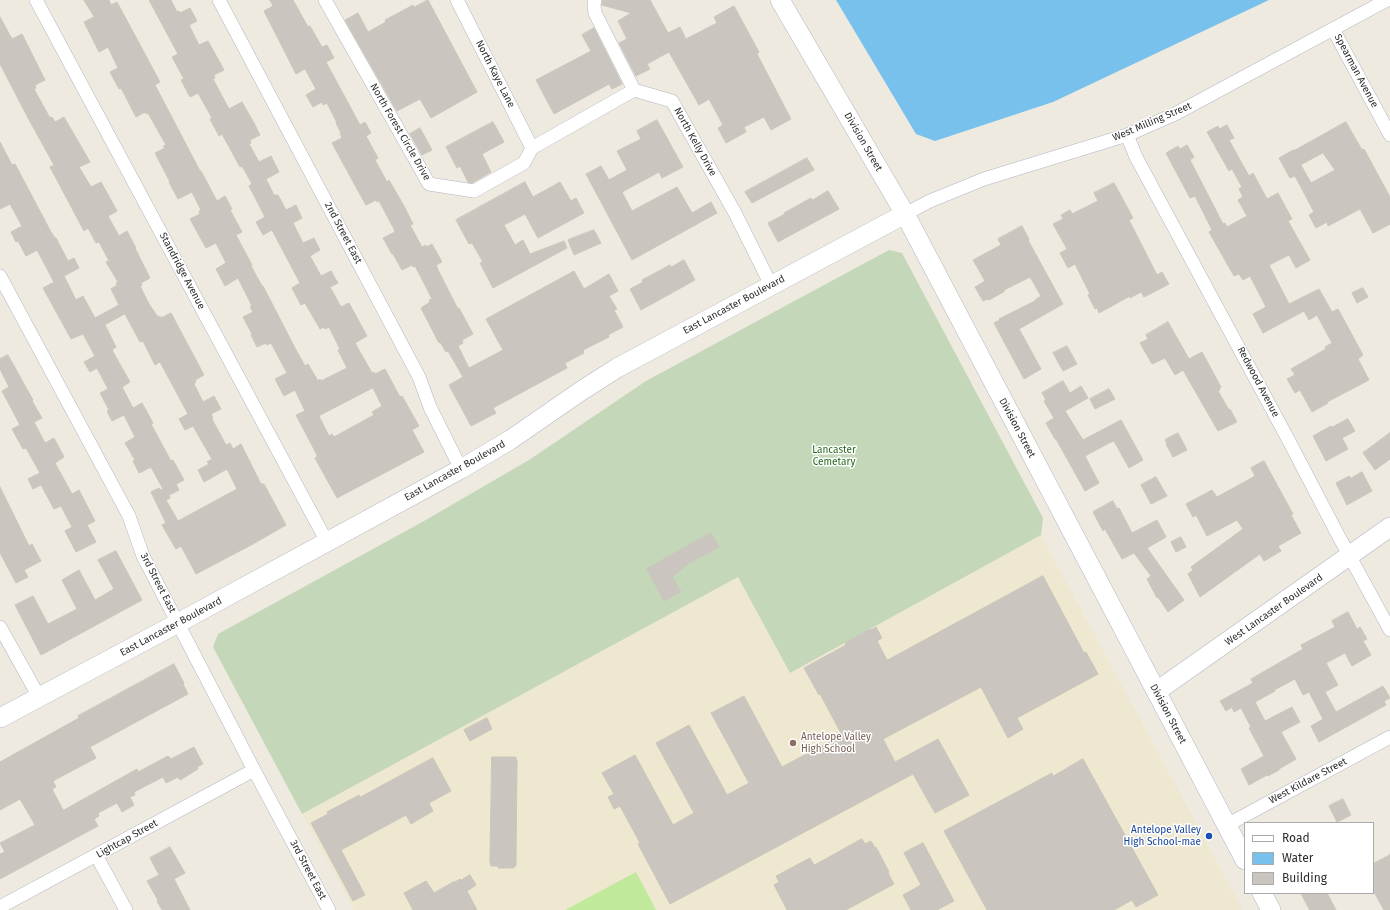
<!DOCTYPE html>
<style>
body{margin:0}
#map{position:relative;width:1390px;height:910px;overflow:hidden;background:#eeeae0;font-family:"Fira Sans",sans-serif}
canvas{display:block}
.legend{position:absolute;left:1244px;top:822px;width:130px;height:72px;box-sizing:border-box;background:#fff;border:1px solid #ababab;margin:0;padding:5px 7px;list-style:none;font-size:12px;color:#2d2d2d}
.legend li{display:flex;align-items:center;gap:8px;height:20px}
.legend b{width:20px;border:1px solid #ababab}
</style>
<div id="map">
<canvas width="1390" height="910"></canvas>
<ul class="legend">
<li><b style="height:5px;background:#fff"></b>Road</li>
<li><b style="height:11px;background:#77c1ec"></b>Water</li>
<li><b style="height:11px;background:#cac6bf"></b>Building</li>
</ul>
</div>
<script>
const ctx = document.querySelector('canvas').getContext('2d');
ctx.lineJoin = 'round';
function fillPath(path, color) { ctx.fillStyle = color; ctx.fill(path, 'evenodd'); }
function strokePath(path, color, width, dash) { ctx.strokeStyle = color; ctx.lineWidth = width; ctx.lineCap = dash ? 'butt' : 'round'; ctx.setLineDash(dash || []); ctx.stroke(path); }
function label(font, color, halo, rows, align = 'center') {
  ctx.font = font + ' "Fira Sans",sans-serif'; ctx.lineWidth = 3; ctx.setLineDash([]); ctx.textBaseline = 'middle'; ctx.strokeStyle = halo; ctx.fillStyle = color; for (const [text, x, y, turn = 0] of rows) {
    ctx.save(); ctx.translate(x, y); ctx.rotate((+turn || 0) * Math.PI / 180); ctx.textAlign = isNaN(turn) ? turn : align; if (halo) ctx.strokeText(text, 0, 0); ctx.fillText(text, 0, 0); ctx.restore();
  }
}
const education = new Path2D(`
 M1041 535 1243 910H354L302 814 738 577 790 673Z`);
const cemetery = new Path2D(`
 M889 250 902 253 1043 518 1041 535 790 673 738 577 302 814 213 647 218 634 424 521 529 460 646 381Z`);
const pitch = new Path2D(`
 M636 872 656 910H565Z`);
const water = new Path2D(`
 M836 0H1269L1053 102 935 141 916 134Z`);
const building = new Path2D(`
 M84 0H109L111 5 117 2 160 82 155 85 200 171H201L217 201 225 196 232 209 230 210 242 232 236 235 252 265 251 266 262 286H263L295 348 305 366 308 364 318 381 320 379 321 381 347 368 338 350 340 349 329 327 325 329 324 327 320 329 305 303 301 305 292 288 300 283 272 230 263 235 256 222 265 217 249 186 252 184 242 166 240 167 222 134 219 136 210 119 212 118 198 93 190 97 181 80 184 79 172 57 178 54 149 0H171L177 12 179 11 180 13 190 8 197 21 189 25 199 45 208 41 224 70 214 75 215 78 213 79 229 109 242 102 254 123 260 135 250 140 251 143 249 144 259 162 271 156 279 172 266 179 274 195H278L286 210 296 205 302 218 293 223 303 243 314 238 320 250 310 256 321 276 331 271 338 283 330 287 341 307 349 303 367 336 355 343 372 373 374 372 375 374 385 369 400 397 402 396 419 426 412 430 424 452 337 498 315 458 317 457V455L296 415 305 411 295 390 284 396 275 379 287 373 271 343 267 345 266 343 257 347 251 335 252 334 243 317 253 312 250 307 252 306 238 278 225 286 216 269 226 263 216 243 206 248 190 219 200 214 199 211 201 210 192 192 178 199 169 182H170L155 153 165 148 163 146 166 145 148 113 146 114 145 112 136 117 121 88 119 89 110 72 118 68 108 47 99 52 84 22 94 17ZM373 388 382 406 372 412 374 415 334 437 332 434 329 436 319 416Z
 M270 0H293L308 27 310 26 322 47 327 45 334 58 326 62 360 125 365 122 371 133 366 136 378 158 375 160 387 182 389 180 404 206 413 224 410 225 422 247 426 245 427 247 432 244 442 262 436 265 439 272 458 309 459 308 473 334 462 340 463 343 458 346 469 368 503 350 486 319 574 271 584 289 609 274 618 291 609 296 617 309 614 310 623 327 608 335 609 337 583 350 584 353 565 363 567 368 493 408 496 413 471 426 449 385 463 377 448 351 446 352 440 342 439 343 421 308 430 302 429 300 432 299 425 285 415 266 413 267 412 265 402 270 393 254H392L383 238 395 232 394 229 379 201 377 202 376 200 366 205 357 189 332 143 342 138 340 133H341L336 123H337L327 103 323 105 322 102 313 107 306 95 316 89 305 69 296 74 264 11 273 6Z
 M428 0 477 92 431 118 420 99 397 111 345 20 358 13 368 32 386 22 385 20 402 11 413 5 414 7Z
 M603 0H650L668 33 680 27 686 39 717 23 714 17 734 6 759 52 757 54 791 119 771 130 764 117 744 127 746 132 726 143 718 128 723 125 709 99 699 105 669 52 647 64 650 69 636 76 619 43 627 39 618 21 631 13 602 5Z
 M0 17 12 39 22 34 45 80 35 85 36 88 34 89 50 118 52 117 55 122 64 117 90 162 79 167 91 187 101 182 117 211 108 216 119 236 127 231 136 248H135L150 278 141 283 142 285 140 286 149 304 158 317 160 316 161 318 171 313 204 375 195 380 196 382 194 384 203 402 214 396 221 409 211 414 213 418 212 419 226 445 230 443 233 449 241 444 261 484H264L286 525 253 544 196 574 181 546 176 549 162 525 166 523 151 492 159 488 160 490 163 489 151 467 139 473 133 461 135 460 125 443 135 437 124 415 112 421 107 411 109 410 100 393 108 389 97 368 90 372 84 362 95 356 83 334 71 339 43 288 54 282 37 250 26 256 18 241 16 242 11 232 22 226 10 204 0 209V142L12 165 15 164 51 232 55 238H56L68 261 74 258 79 268 64 276 76 300 83 296 95 318 119 305 111 289 117 285 116 283 118 282 106 262 109 261 99 242 96 243 88 228 84 231 50 167 54 165 27 116 0 64ZM125 314 140 342 143 341 155 365 160 362 188 414 179 419 185 430 193 426 212 459 207 462 209 464 198 470 204 482 227 469 237 489 178 521 166 500 170 498 169 495 179 490 176 484 184 480 173 460 171 461 151 424 153 423 142 403 133 408 122 387 130 382 112 350 116 347 105 325Z
 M594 28 622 84 612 89 609 84 554 114 536 80 591 51 582 35Z
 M657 120 683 167 662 178 659 172 622 192 632 211 677 187 692 213 711 202 717 213 632 260 586 174 601 166 609 180 627 170 617 151 641 139 637 131Z
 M493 122 504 142 482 154 491 172 472 183 468 182 460 166 457 168 446 147Z
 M1346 122 1362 150 1364 149 1390 197V224L1373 233 1360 209 1328 226 1327 222 1316 228 1309 215 1314 212 1295 176 1290 178 1279 158 1293 150H1295ZM1323 153 1335 170 1311 183 1301 165Z
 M1227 125 1234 138 1229 140 1249 176 1253 173 1267 199 1278 193 1292 219 1288 221 1310 260 1296 268 1289 255 1269 265 1289 304 1319 289 1332 312 1338 309 1363 355 1358 359 1369 380 1327 402 1328 403 1312 412 1300 390 1295 393 1287 379 1295 375 1291 369 1326 349 1325 347 1332 343 1317 315 1309 320 1304 311 1263 333 1253 314 1266 307 1250 276 1243 280 1239 274 1234 276 1209 232 1212 230 1195 196 1190 198 1166 153 1178 146 1180 149 1187 145 1194 157 1190 160 1223 224 1225 223 1227 227 1247 216 1238 200 1243 197 1239 189 1242 187 1232 169 1229 171 1207 132 1218 126 1219 129Z
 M420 128 432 150 422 155 410 134Z
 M807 158 814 170 752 203 745 192Z
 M525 182 533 197 560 182 571 201 576 198 584 213 538 238 525 214 504 225 515 245 523 240 530 254 564 241 567 248 493 288 480 263 483 262 472 243 469 244 456 220Z
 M1114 183 1133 218 1129 220 1157 275 1162 272 1169 284 1144 297 1141 292 1130 298V296L1099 313 1097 308 1095 309 1088 295 1090 294 1075 264 1068 268 1060 253 1067 249 1053 224 1063 219 1061 215 1070 210 1072 214 1098 201 1094 193Z
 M828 191 839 209 778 242 768 223 785 214 784 213 811 198 812 200Z
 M1022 226 1029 239 1028 240 1063 304 1019 329 1041 369 1024 379 994 323 1000 320 999 319 1035 301V300L1041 296 1030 277 1004 290 1005 291 989 300 988 299 983 301 975 287 985 281 973 260 1001 245 998 239Z
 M594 230 601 243 574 255 568 240Z
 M684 260 695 280 641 310 630 289 643 282 642 280 670 265 671 267Z
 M1363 288 1368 297 1357 303 1352 293Z
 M1168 322 1189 359 1202 352 1221 387 1219 389 1220 390 1218 391 1229 410 1230 409 1237 422 1218 431 1183 370 1175 375 1165 358 1152 364 1140 343 1148 339 1146 335Z
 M1067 346 1077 364 1063 371 1053 353Z
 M8 355 33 400 32 401 42 418 34 422 45 443 54 438 64 457 55 463 72 494 79 490 95 521 87 525 96 542 76 552 65 531 72 527 61 506 54 509 41 485 33 489 28 479 40 473 26 448 23 449 12 429 20 425 2 391 9 387 0 369V359Z
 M1063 381 1070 393 1081 386 1088 398 1065 411 1083 440 1121 420 1143 460 1129 468 1114 441 1109 443 1085 456 1099 483 1085 491 1056 439H1055L1046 423 1054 418 1044 401 1046 400 1042 393Z
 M1109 389 1115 399 1095 409 1090 399Z
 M1348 419 1355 431 1342 438 1348 449 1326 461 1313 436 1331 426 1332 427Z
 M1178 433 1187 450 1173 457 1166 444 1167 443 1165 440Z
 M1390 433V459L1375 470 1363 453Z
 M1264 461 1293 514 1291 515 1301 533 1278 546 1281 551 1264 561 1260 554 1200 597 1188 574 1193 570 1191 567 1243 529 1237 520 1207 536 1196 515 1193 517 1186 504 1212 490 1217 497 1255 476 1251 468Z
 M1362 472 1372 491 1347 505 1336 483 1349 476 1351 478Z
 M1156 477 1167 496 1151 504 1141 485Z
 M0 487 29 546 32 544 41 561 24 570 28 577 16 583 0 553Z
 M1113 501 1117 509 1119 508 1132 533 1157 520 1166 537 1147 548 1184 600 1168 612 1158 597 1157 598 1147 579 1151 576 1134 553 1122 559 1105 529 1103 531 1093 512Z
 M711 533 719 547 689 563 672 577 681 592 664 601 647 569Z
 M1181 537 1186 547 1176 552 1171 542Z
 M116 551 142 600 41 655 15 605 33 596 48 624 77 609 62 580 79 570 95 600 114 589 98 560Z
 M1043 576 1084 653 1086 652 1098 674 1017 718 1023 729 1008 738 981 687 883 739 895 762 938 739 969 795 935 813 913 774 670 904 638 844 640 843 620 806 614 809 608 797 614 794 602 773 635 755 673 825 694 813 656 743 689 725 727 795 749 783 711 713 744 696 782 767 842 735 820 694 819 695 804 668 846 645 845 643 870 629 871 630 876 627 882 638 877 641 887 660Z
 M1348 612 1357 629 1360 627 1367 639 1363 641 1371 655 1352 666 1345 653 1326 663 1338 685 1325 692 1336 712 1383 686 1390 698 1384 701 1386 705 1319 742 1311 726 1323 719 1309 692 1303 695 1295 679 1274 690 1275 691 1255 702 1265 721 1292 707 1300 722 1281 732 1296 759 1279 769V770L1268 776 1267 775 1249 785 1241 769 1264 756 1249 728 1251 727 1241 708 1234 712 1232 707 1226 711 1220 701 1253 683 1251 679 1303 649 1301 645 1335 627 1332 621Z
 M174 664 184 683 183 684 188 694 90 747 96 758 53 781 56 787 52 789 63 810H64L137 769 138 772 168 756 171 759 194 747 203 764 197 767 198 769 180 780 178 777 166 783 163 777 134 792 135 795 130 797 134 805 122 812 117 803 98 813 99 816 94 819 98 826 0 879V854L5 852 0 843 35 825 20 799 0 810V762L79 718 78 716Z
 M487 718 492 729 470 741 464 730Z
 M492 757H516V760H517L516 862V866H514V868H498V866H491L490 862Z
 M433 758 451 791 429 803 433 811 411 824 406 815 341 850 365 895 353 901 311 823 328 814 327 812 359 795 360 797Z
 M1083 759 1158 895 1136 907 1132 900 1114 910H987L944 831 1052 773 1053 776Z
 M1343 799 1351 815 1337 822 1329 806Z
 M862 839 865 844 871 841 875 848 876 847 889 872 888 873 894 884 846 910H787L774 885 779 882 776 876 810 858 814 865Z
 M923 843 954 901 937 910H911L903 895 921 885 904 853Z
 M170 847 185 873 174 879 190 910H162L157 901 158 900 147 881 159 875 150 858Z
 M1390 855V910H1384L1373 890V864Z
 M470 875 476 885 467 891 477 910H413L404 893 426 881 434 893 455 881V882L460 879 461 880Z
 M1301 893H1327L1336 910H1310Z`);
const street = new Path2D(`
 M36 0 327 542
 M219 0 419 377 430 407 461 469
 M325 0 429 184 474 191 524 163 532 148 634 90
 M457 0 532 148
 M595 0 594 5 595 13 634 90 672 101 735 213 771 285
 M1333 29 1390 135
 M1127 135 1136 157 1289 441 1338 535 1390 630
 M905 214 930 201 984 179 1127 135 1175 114 1387 0
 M0 276 129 516 143 556 254 770 329 910
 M0 627 39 697
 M1227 825 1390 737
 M96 855 126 910
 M0 907 254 770`);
const secondary = new Path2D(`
 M780 0 905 214 1245 860
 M1157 691 1390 527
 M0 718 178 623 461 469 510 440 581 391 617 368 905 214
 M1262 893 1271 910`);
const markers = [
 [793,743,4,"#8d6e63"],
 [1209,836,4,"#1a4fb4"]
];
const streetNames = [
 ["Spearman Avenue",1356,71,62],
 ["North Kaye Lane",495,74,63],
 ["West Milling Street",1152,122,-23],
 ["North Forest Circle Drive",400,132,60],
 ["North Kelly Drive",695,142,61],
 ["Division Street",863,142,60],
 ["2nd Street East",343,233,62],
 ["Standridge Avenue",182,271,62],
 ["East Lancaster Boulevard",734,305,-28],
 ["Redwood Avenue",1258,382,62],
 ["Division Street",1017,428,62],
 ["East Lancaster Boulevard",455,471,-29],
 ["3rd Street East",158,583,63],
 ["West Lancaster Boulevard",1274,610,-35],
 ["East Lancaster Boulevard",171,627,-28],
 ["Division Street",1168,714,62],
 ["West Kildare Street",1308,781,-28],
 ["Lightcap Street",127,839,-29],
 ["3rd Street East",308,870,62]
];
const parkNames = [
 ["Lancaster",834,450],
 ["Cemetary",834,462]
];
const educationNames = [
 ["Antelope Valley",801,737],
 ["High School",801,749]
];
const transitNames = [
 ["Antelope Valley",1201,830],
 ["High School-mae",1201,842]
];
fillPath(education, '#efe8d1');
fillPath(cemetery, '#c4d7b8');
fillPath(pitch, '#c0e99b');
fillPath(water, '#77c1ec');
fillPath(building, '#cac6bf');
strokePath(building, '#cac6ba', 1);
strokePath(street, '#b3b5c0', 14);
strokePath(secondary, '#b3b5c0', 20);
strokePath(street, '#fff', 13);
strokePath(secondary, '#fff', 19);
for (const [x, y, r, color] of markers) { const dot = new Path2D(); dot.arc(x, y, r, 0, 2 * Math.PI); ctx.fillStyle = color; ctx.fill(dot); strokePath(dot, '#fff', 1.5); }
label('10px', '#2d2d2d', '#fff', streetNames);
label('10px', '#256a1d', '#fff', parkNames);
label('10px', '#785e54', '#fff', educationNames, 'left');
label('10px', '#164399', '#fff', transitNames, 'right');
</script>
